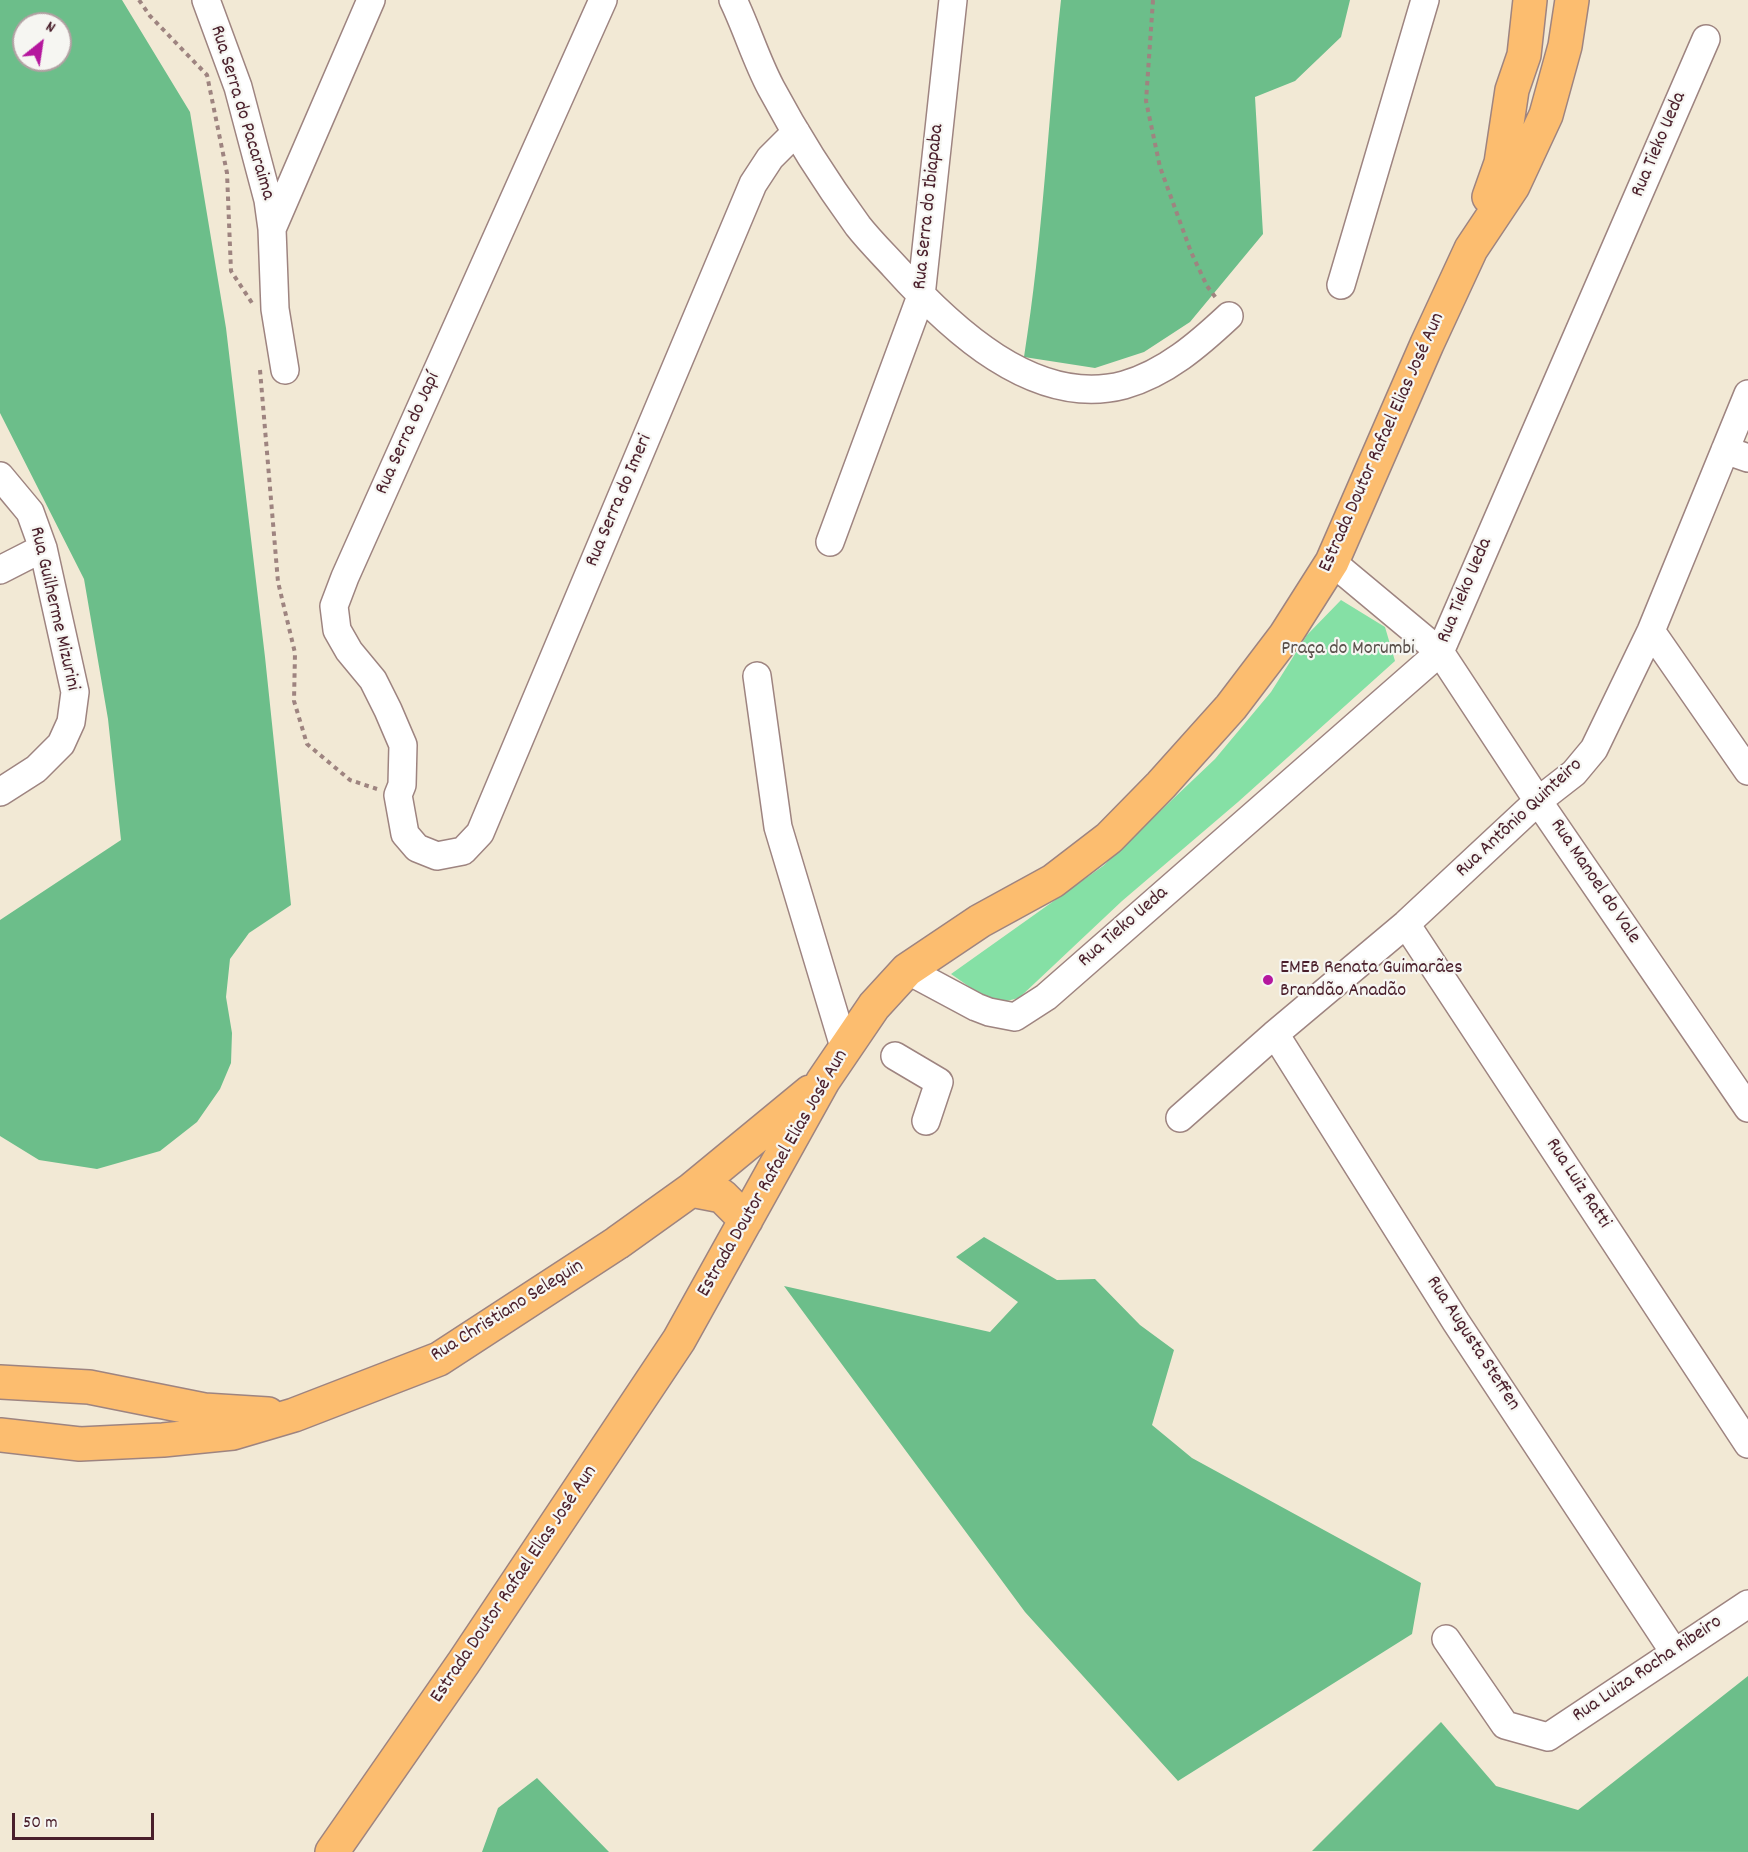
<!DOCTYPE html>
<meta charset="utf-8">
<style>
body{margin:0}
#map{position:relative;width:1748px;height:1852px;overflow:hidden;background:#f2e9d5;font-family:Dekko,sans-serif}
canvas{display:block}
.north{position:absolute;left:12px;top:12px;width:60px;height:60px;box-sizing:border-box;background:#f6f6f2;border:2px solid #b1a0a2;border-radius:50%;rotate:30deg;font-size:16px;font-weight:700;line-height:24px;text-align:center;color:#4a1f2b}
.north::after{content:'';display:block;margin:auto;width:21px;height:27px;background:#b5179e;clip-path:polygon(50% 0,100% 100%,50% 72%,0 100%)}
.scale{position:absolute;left:12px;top:1813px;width:142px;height:27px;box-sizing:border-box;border:3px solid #4a1f2b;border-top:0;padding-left:8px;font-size:18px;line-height:21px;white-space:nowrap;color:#4a1f2b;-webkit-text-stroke:4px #f6f6f2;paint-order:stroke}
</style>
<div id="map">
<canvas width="1748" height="1852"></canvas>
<div class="north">N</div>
<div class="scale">50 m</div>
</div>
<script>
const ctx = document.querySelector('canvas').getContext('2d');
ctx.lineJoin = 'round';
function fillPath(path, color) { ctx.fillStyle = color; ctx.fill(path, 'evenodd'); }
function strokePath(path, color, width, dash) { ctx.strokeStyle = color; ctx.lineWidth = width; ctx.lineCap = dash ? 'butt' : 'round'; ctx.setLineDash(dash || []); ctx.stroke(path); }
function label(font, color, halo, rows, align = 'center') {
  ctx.font = font + ' Dekko,sans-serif'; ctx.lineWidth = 4.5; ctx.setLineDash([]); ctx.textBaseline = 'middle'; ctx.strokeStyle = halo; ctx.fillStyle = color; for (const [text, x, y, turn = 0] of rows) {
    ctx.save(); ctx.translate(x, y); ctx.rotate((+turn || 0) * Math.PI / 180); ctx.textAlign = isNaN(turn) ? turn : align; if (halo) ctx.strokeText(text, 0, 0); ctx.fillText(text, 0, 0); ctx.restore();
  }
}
const green = new Path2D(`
 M1341 600 1385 627 1395 661 1238 802 1122 901 1019 998 994 1004 951 974 1103 866 1155 816 1215 759 1271 692 1307 635Z`);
const forest = new Path2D(`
 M0 0H122L190 112 226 328 265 657 291 905 249 933 230 959 226 997 232 1033 231 1063 220 1089 197 1122 160 1151 97 1169 39 1160 0 1136V920L121 840 108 719 84 579 0 413ZM24 24H60V60H24Z
 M1061 0H1350L1341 37 1295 81 1255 97 1263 234 1190 322 1144 352 1095 368 1024 357C1043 239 1048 119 1061 0Z
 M984 1237 1057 1280 1095 1279 1140 1325 1174 1350 1152 1425 1192 1458 1421 1583 1412 1634 1178 1781 1025 1612 784 1286 990 1332 1018 1302 956 1257Z
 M1748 1676V1852L1312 1851 1441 1722 1496 1786 1578 1810Z
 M537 1778 609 1852H482L498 1808Z`);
const path = new Path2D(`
 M139 0 150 16 207 75 227 173 231 271 252 303
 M1153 0 1146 101 1160 167 1191 252 1207 286 1216 298
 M260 370 278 582 295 653 294 701 307 744 350 780 377 789`);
const minor = new Path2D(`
 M206 0 238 87 268 200 272 229 275 309 285 370
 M603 0 345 577 334 606 337 630 349 651 373 680 388 710 403 745 402 785 398 795 405 834 417 848 437 856 463 851 480 833 753 184 770 158 796 132
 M733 0C747 29 756 60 771 88 796 135 826 182 858 226 869 240 882 253 894 266 949 327 1034 409 1124 385 1166 373 1199 344 1229 316
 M272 229 371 0
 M1341 285 1425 0
 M1725 450 1748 458
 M0 476 30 512 43 548 75 692 71 722 61 744 36 769 0 792
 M830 542 921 296 953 0
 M1332 562 1440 652 1538 801 1748 1108
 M0 570 43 548
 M1651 631 1748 771
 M757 676 778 827 845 1050
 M1406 924 1748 1444
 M907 970 976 1007 989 1012 1015 1017 1046 997 1440 652 1706 39
 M1275 1034 1456 1322 1674 1652
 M895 1056 939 1082 926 1121
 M1180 1118 1275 1034 1406 924 1538 801 1574 773 1594 749 1651 631 1748 394
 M1446 1639 1505 1725 1548 1737 1748 1604`);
const major = new Path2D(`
 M1489 197 1501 163 1512 90 1524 55 1530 0
 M691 1190 722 1196 746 1220
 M0 1382 89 1387 204 1410 268 1414
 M0 1435 80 1444 163 1440 233 1433 294 1415 439 1359 617 1243 691 1190 810 1092
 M332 1852 464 1662 679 1340 823 1081 874 1006 907 970 980 921 1053 881 1109 838 1161 785 1231 707 1285 636 1332 562 1427 344 1471 249 1513 186 1546 115 1565 46 1572 0`);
const markers = [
 [1268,980,6,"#b5179e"]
];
const streetNames = [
 ["Rua Serra do Pacaraima",241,113,73],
 ["Rua Tieko Ueda",1660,145,-67],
 ["Rua Serra do Ibiapaba",930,207,-84],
 ["Rua Serra do Japí",409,434,-66],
 ["Estrada Doutor Rafael Elias José Aun",1383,443,-66],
 ["Rua Serra do Imeri",620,501,-67],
 ["Rua Tieko Ueda",1466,591,-67],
 ["Rua Guilherme Mizurini",53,609,77],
 ["Rua Antônio Quinteiro",1520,819,-43],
 ["Rua Manoel do Vale",1594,882,56],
 ["Rua Tieko Ueda",1124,928,-41],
 ["Estrada Doutor Rafael Elias José Aun",774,1174,-60],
 ["Rua Luiz Ratti",1577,1184,57],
 ["Rua Christiano Seleguin",508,1312,-32],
 ["Rua Augusta Steffen",1472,1344,57],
 ["Estrada Doutor Rafael Elias José Aun",515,1585,-56],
 ["Rua Luiza Rocha Ribeiro",1648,1670,-34]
];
const parkNames = [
 ["Praça do Morumbi",1348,650]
];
const poiNames = [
 ["EMEB Renata Guimarães",1280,969],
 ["Brandão Anadão",1280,992]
];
fillPath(green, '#85e0a5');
fillPath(forest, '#6cbe8a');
strokePath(minor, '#9e8480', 30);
strokePath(major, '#9e8480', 36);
strokePath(path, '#9e8480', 4, [4.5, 4.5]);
strokePath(minor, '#fff', 27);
strokePath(major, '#fcbd6f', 33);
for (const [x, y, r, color] of markers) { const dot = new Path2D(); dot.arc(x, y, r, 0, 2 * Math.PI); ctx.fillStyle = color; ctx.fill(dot); strokePath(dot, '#f6f6f2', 2); }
label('20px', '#4a1f2b', '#f6f6f2', streetNames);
label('20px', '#594f4a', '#f6f6f2', parkNames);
label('20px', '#4a1f2b', '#f6f6f2', poiNames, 'left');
</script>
